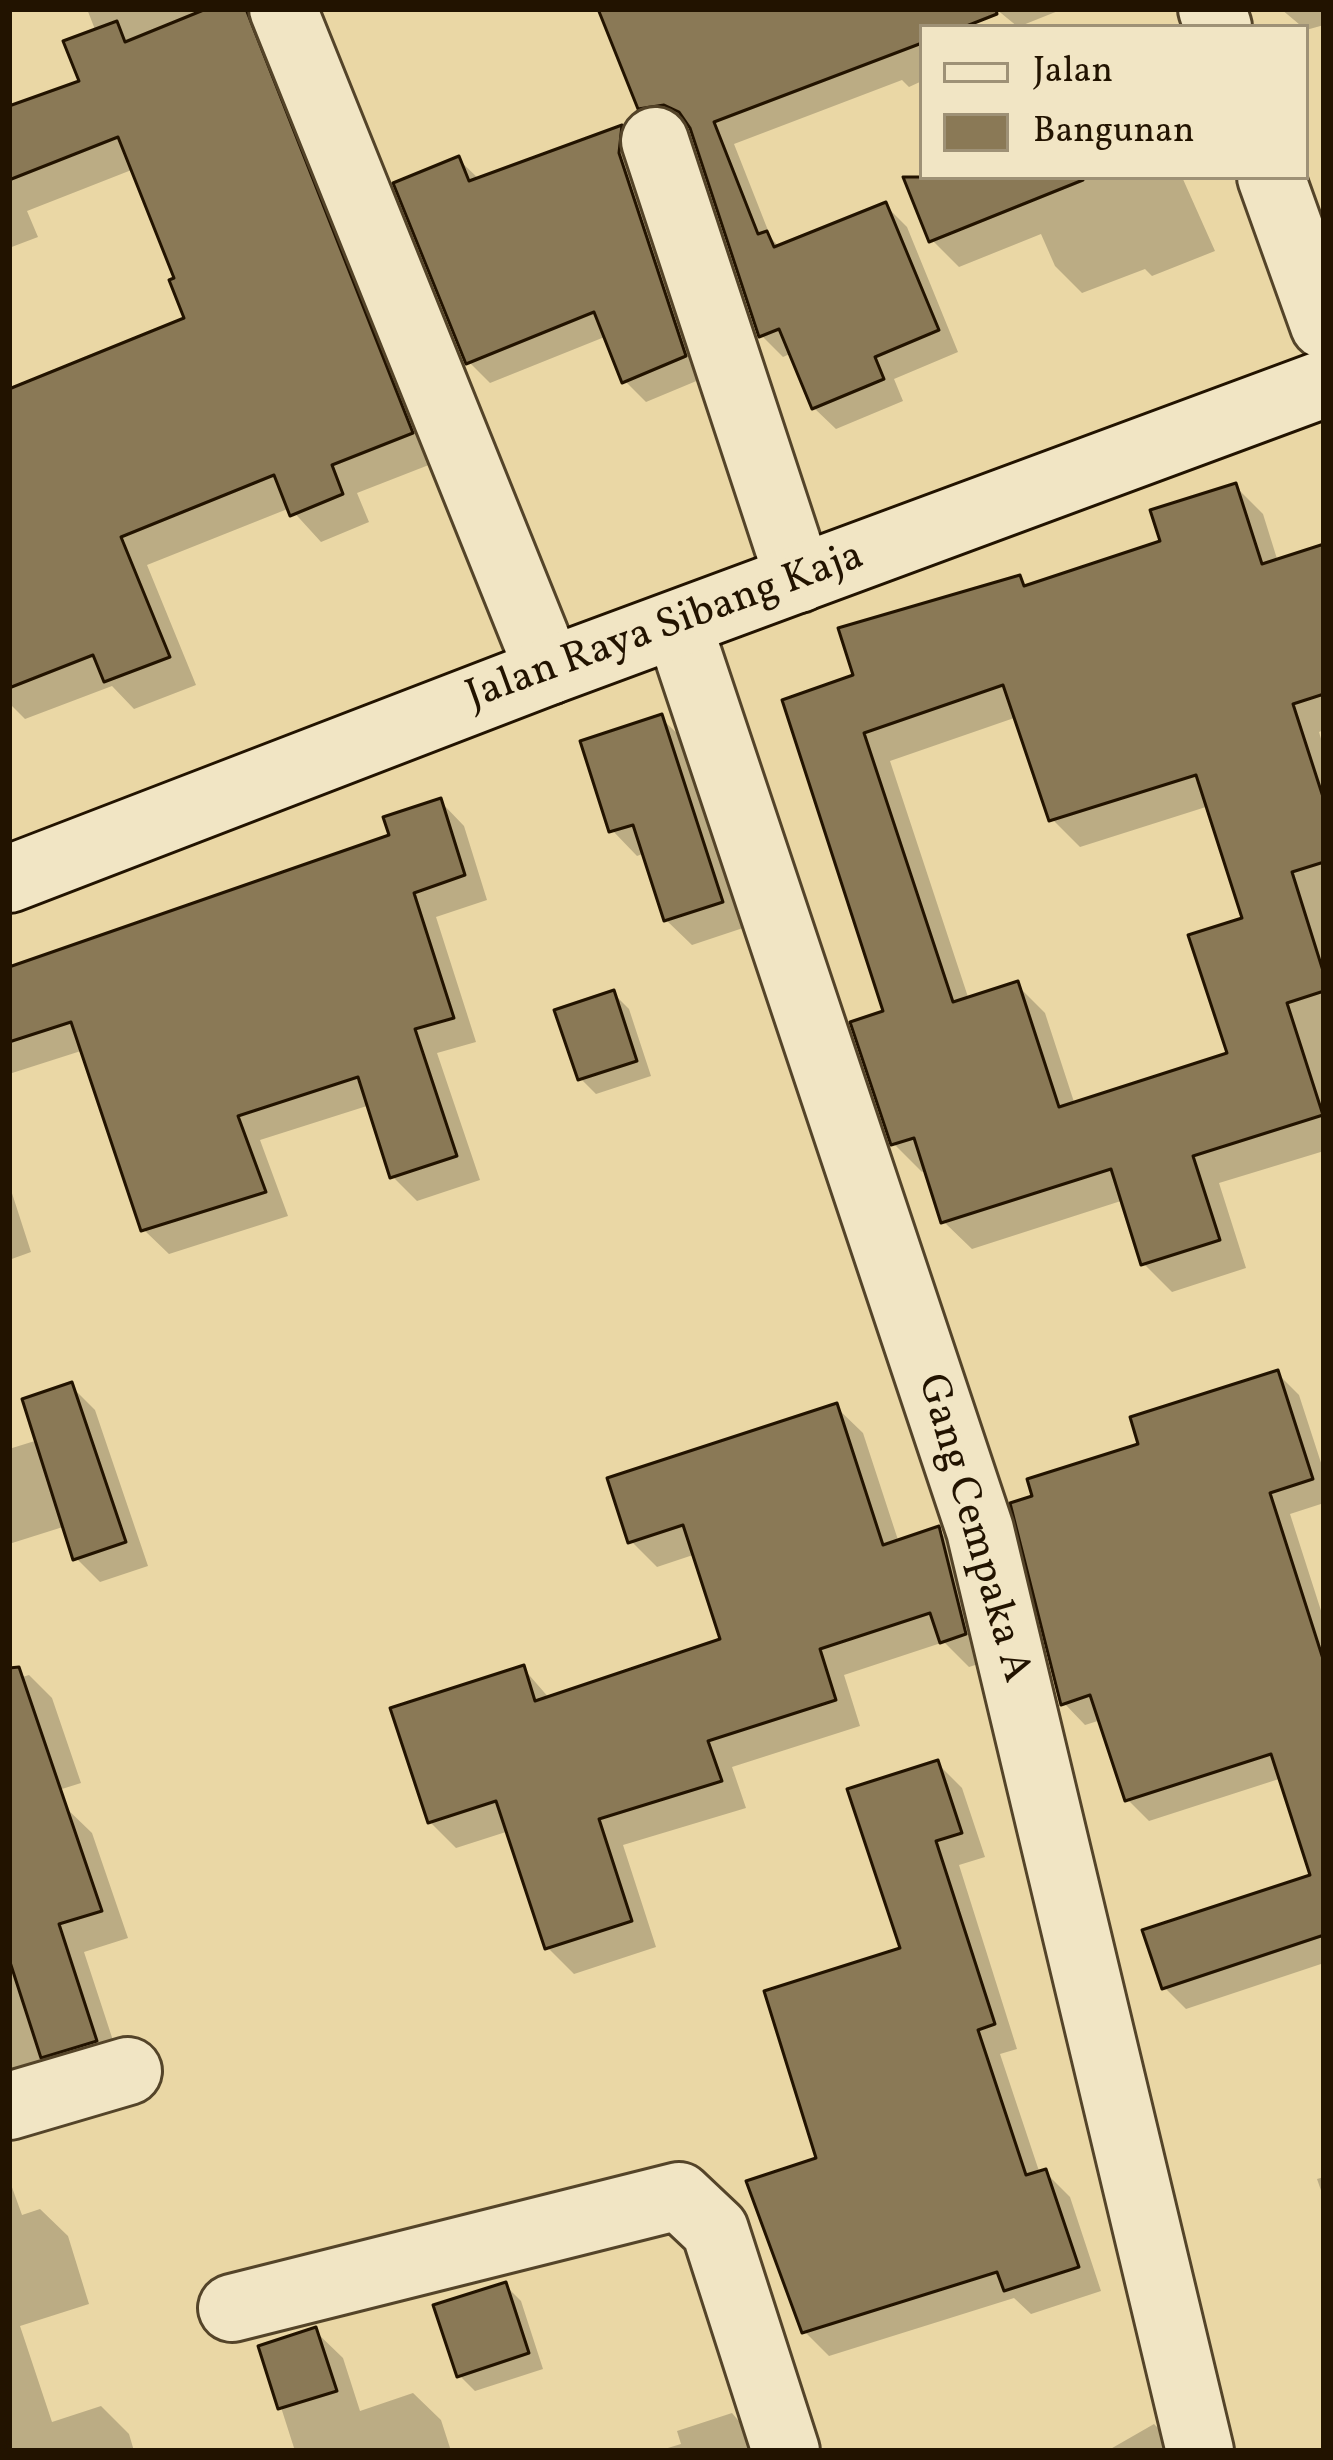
<!DOCTYPE html>
<style>
body{margin:0}
#map{position:relative;width:1333px;height:2460px;overflow:hidden;background:#ead7a5;font-family:Vollkorn,serif}
canvas{display:block}
.frame{position:absolute;inset:0;border:12px solid #221300;pointer-events:none}
.legend{position:absolute;left:919px;top:24px;width:390px;height:156px;box-sizing:border-box;background:#f1e5c4;border:3px solid #9e9176;margin:0;padding:15px 21px;list-style:none;font-size:36px;color:#221300}
.legend li{display:flex;align-items:center;gap:24px;height:60px}
.legend b{width:60px;border:3px solid #9e9176}
</style>
<div id="map">
<canvas width="1333" height="2460"></canvas>
<div class="frame"></div>
<ul class="legend">
<li><b style="height:15px;background:#f1e5c4"></b>Jalan</li>
<li><b style="height:33px;background:#8a7956"></b>Bangunan</li>
</ul>
</div>
<script>
const ctx = document.querySelector('canvas').getContext('2d');
ctx.lineJoin = 'round';
function fillPath(path, color) { ctx.fillStyle = color; ctx.fill(path, 'evenodd'); }
function strokePath(path, color, width, dash) { ctx.strokeStyle = color; ctx.lineWidth = width; ctx.lineCap = dash ? 'butt' : 'round'; ctx.setLineDash(dash || []); ctx.stroke(path); }
function label(font, color, halo, rows, align = 'center') {
  ctx.font = font + ' Vollkorn,serif'; ctx.lineWidth = 9; ctx.setLineDash([]); ctx.textBaseline = 'middle'; ctx.strokeStyle = halo; ctx.fillStyle = color; for (const [text, x, y, turn = 0] of rows) {
    ctx.save(); ctx.translate(x, y); ctx.rotate((+turn || 0) * Math.PI / 180); ctx.textAlign = isNaN(turn) ? turn : align; if (halo) ctx.strokeText(text, 0, 0); ctx.fillText(text, 0, 0); ctx.restore();
  }
}
const shadow = new Path2D(`
 M87 9H263L439 461 357 493 369 522 321 542 290 508 147 565 196 685 134 709 112 686 25 719 9 703V397L188 320 178 279 134 169 27 211 38 237 9 248V109L83 83 96 32Z
 M602 9H952L960 27H922V81L909 87 902 80 734 144 771 238 780 248 885 205 907 227 958 352 894 379 903 401 836 429 814 408 792 353 783 357 761 335 693 127 662 129 640 107Z
 M996 9H1063L1018 27Z
 M1324 9V25L1306 30 1281 9Z
 M621 129 642 149 706 377 646 402 625 381 607 336 490 383 469 362 458 159 480 180Z
 M944 177H1182L1215 251 1152 276 1145 269 1082 293 1055 266 1041 234 959 267 932 240Z
 M1235 486 1263 514 1278 562 1324 547V730L1319 732 1324 749V1151L1219 1183 1246 1268 1172 1292 1144 1264 1124 1200 972 1249 944 1222 927 1170 922 1172 894 1144 857 677 1019 579 1028 587 1163 543ZM1017 717 1052 819 1080 847 1209 806 1246 920 1231 1055 1075 1105 1045 1013 1017 985 969 1000 890 761Z
 M661 718 687 743 746 927 692 945 666 920 645 853 637 856 612 830Z
 M440 801 464 826 487 900 436 917 476 1042 437 1053 480 1180 417 1201 392 1176 370 1105 260 1140 288 1216 169 1254 144 1230 84 1050 9 1074V968L392 837Z
 M613 993 629 1009 651 1076 596 1094 581 1079Z
 M9 1184 31 1252 9 1260Z
 M1277 1373 1299 1395 1324 1472V1503L1290 1514 1324 1620V1963L1186 2009 1164 1987 1314 1876 1282 1778 1149 1821 1127 1799 1101 1720 1085 1725 1064 1703 1142 1446Z
 M71 1386 95 1410 148 1566 100 1582 76 1558 66 1526 9 1544V1449L38 1440Z
 M836 1407 863 1433 899 1543 938 1530 964 1556 991 1660 969 1667 944 1642 844 1675 860 1726 732 1767 746 1808 623 1845 656 1947 574 1974 547 1947 509 1831 456 1848 430 1822 523 1668 550 1699 724 1640 696 1554 657 1567 631 1541Z
 M29 1675 52 1698 81 1783 30 1799 9 1778V1681Z
 M937 1763 962 1788 985 1857 959 1865 1017 2049 1000 2054 1040 2174 1045 2172 1070 2197 1101 2291 1031 2314 1014 2298 829 2356 805 2332 820 2160 904 1949Z
 M64 1806 92 1833 128 1938 84 1952 122 2068 9 2112V1822Z
 M1324 2177V2199L1317 2179Z
 M9 2179 22 2215 40 2209 68 2236 89 2304 20 2326 52 2422 101 2406 129 2434 134 2451H9Z
 M505 2285 521 2301 543 2369 475 2391 460 2376Z
 M315 2331 343 2358 360 2411 413 2393 441 2420 451 2451H295L262 2348Z
 M732 2413 764 2451H658L681 2444 677 2431Z
 M1154 2424 1181 2451H1107Z`);
const building = new Path2D(`
 M206 9H246L413 433 332 465 343 494 290 516 274 475 121 537 170 657 104 682 93 655 9 688V389L184 318 169 280 174 278 118 137 9 180V106L79 81 63 41 117 21 125 42Z
 M598 9H996L997 14 964 27H922V43L714 122 758 234 767 231 774 247 886 202 939 330 875 357 884 379 812 409 779 329 759 337 690 128 679 112 664 105 638 109Z
 M622 125 619 153 686 356 622 383 594 312 466 364 393 183 459 156 469 181Z
 M903 177H1082L1083 180 929 242Z
 M1236 483 1262 564 1324 544V694L1293 704 1324 800V862L1292 872 1324 974V991L1287 1003 1323 1115 1193 1156 1220 1240 1141 1265 1111 1169 941 1223 914 1138 891 1145 850 1022 883 1011 782 700 853 675 838 628 1020 575 1024 586 1160 541 1150 510ZM1003 685 1049 821 1196 775 1242 918 1188 935 1227 1053 1059 1107 1018 981 953 1002 864 733Z
 M662 714 723 902 664 921 633 825 609 832 580 741Z
 M441 798 465 875 414 893 454 1018 415 1029 457 1156 390 1178 358 1077 238 1116 266 1192 141 1231 71 1022 9 1042V967L389 835 383 817Z
 M614 990 637 1061 578 1080 554 1010Z
 M1278 1370 1313 1479 1270 1493 1324 1662V1935L1162 1989 1142 1930 1310 1875 1271 1754 1125 1801 1090 1695 1061 1705 1010 1503 1032 1496 1027 1479 1138 1444 1130 1417Z
 M72 1382 126 1542 73 1560 22 1399Z
 M837 1403 883 1545 939 1526 966 1634 940 1643 930 1613 820 1649 836 1700 708 1741 722 1781 599 1819 632 1921 545 1949 496 1801 428 1823 390 1708 524 1665 535 1701 720 1639 683 1525 628 1543 607 1478Z
 M19 1667 102 1911 59 1924 97 2041 41 2058 9 1959V1668Z
 M938 1760 962 1833 936 1841 995 2024 978 2030 1026 2175 1046 2169 1079 2267 1004 2291 997 2272 802 2333 746 2181 816 2158 764 1991 900 1948 847 1789Z
 M506 2282 529 2353 457 2377 433 2305Z
 M316 2327 337 2391 278 2409 258 2346Z`);
const street = new Path2D(`
 M283 9 549 671
 M1212 9 1218 27
 M655 141 799 579
 M1271 177 1324 325
 M678 625 980 1530 1200 2451
 M9 2106 128 2071
 M232 2308 679 2196 715 2230 786 2451`);
const secondary = new Path2D(`
 M9 879 549 671 1324 384`);
const streetNames = [
 ["Jalan Raya Sibang Kaja",666,629,-20],
 ["Gang Cempaka A",971,1529,74]
];
fillPath(shadow, '#0003');
fillPath(building, '#8a7956');
strokePath(building, '#221300', 3);
strokePath(street, '#544429', 72);
strokePath(secondary, '#221300', 72);
strokePath(street, '#f1e5c4', 66);
strokePath(secondary, '#f1e5c4', 66);
label('42px', '#221300', '#f1e5c4', streetNames);
</script>
